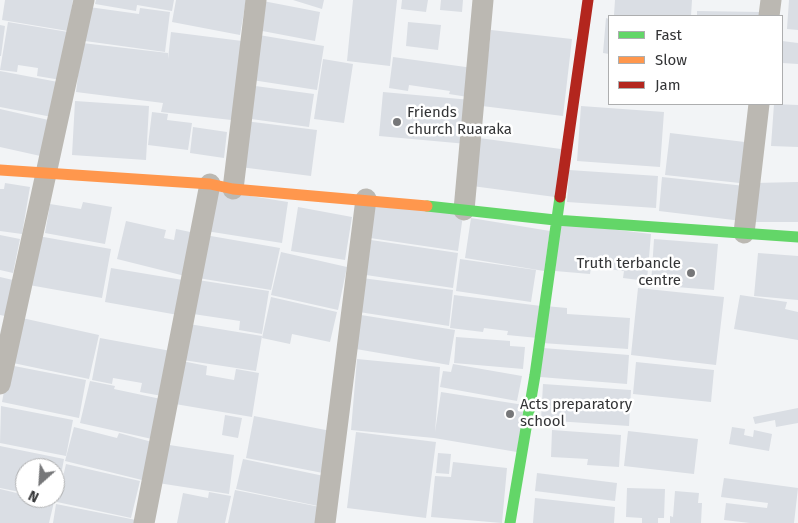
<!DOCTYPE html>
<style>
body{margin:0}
#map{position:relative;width:798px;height:523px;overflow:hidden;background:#f2f4f6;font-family:"Fira Sans",sans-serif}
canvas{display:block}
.legend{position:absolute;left:608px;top:15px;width:175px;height:90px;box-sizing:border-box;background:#fff;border:1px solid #adaeaf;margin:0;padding:6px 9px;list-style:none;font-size:15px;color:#333436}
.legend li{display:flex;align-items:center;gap:10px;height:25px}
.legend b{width:25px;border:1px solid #adaeaf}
.north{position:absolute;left:15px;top:458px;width:50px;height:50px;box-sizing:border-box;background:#fff;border:1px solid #adaeaf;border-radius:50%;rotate:206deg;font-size:14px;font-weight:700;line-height:20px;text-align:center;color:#333436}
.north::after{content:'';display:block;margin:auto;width:18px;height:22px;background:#767779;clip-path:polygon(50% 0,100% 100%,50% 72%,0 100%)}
</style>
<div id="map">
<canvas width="798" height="523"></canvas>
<ul class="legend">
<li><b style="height:6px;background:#63d668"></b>Fast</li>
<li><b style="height:6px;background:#ff974d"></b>Slow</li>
<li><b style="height:6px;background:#b3261e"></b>Jam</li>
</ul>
<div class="north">N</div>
</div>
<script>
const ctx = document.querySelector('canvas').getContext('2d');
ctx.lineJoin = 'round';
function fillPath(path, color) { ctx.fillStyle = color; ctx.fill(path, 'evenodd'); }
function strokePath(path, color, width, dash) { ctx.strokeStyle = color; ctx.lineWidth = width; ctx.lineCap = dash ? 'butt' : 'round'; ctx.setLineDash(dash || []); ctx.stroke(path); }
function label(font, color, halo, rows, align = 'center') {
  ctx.font = font + ' "Fira Sans",sans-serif'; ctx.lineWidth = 5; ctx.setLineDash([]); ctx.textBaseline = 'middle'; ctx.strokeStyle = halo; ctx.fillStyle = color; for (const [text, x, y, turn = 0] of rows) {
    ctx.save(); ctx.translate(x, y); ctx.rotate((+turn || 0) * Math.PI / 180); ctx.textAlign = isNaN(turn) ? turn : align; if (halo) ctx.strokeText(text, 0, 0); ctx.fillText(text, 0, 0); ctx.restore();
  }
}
const building = new Path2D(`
 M5 0H73L68 31 2 20Z
 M96 0H174L172 11 137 5 136 11 95 4Z
 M176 0H246L240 35 172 22Z
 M293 0H324L322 9Z
 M353 0H397L390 66 347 61Z
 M402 0H428L426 12 401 9Z
 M441 0H463L462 12 440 10Z
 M615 0H692L691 16 614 15Z
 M789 0H798V30L787 29Z
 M263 1 320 12 315 41 257 30Z
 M89 7 139 14 140 8 170 12 165 52 85 41Z
 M697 11 761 12V16H697Z
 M606 18 609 19V54L603 53Z
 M8 22 68 32 61 80 37 76 38 68 18 65 17 72 0 70Z
 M408 22 441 25 438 50 406 46Z
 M0 25 5 26 1 56H0Z
 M491 30 572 39 563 116 482 106Z
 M171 32 250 42 240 121 161 112 163 103 76 92 82 43 168 53V59Z
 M259 35 324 46 317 90 252 80Z
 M782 41 798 43V64L782 63Z
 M393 57 473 68 468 97 449 94 450 91 409 85 408 91 389 88Z
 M323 59 353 64 344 123 314 119Z
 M0 71 58 82 52 117 0 107Z
 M248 85 314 94 309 127 244 118Z
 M383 92 471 100 467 144 379 136Z
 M75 101 149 106 146 160 72 155Z
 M774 104 798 105V147L771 146Z
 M581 106 664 112 660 167 577 161Z
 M0 109 53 121 45 157 0 147Z
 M152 112 168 114 167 120 192 123 188 150 148 145Z
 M245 121 317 130 311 176 240 167Z
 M193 127 227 132 224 158 190 153Z
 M670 133 753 143 749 184 665 175Z
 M479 138 561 149 555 197 472 186Z
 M569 170 658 176 656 208 567 202Z
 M662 177 745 186 742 221 659 211Z
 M798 182V222H755L754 183Z
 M5 183 30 187 22 234 0 231V189H4Z
 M213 190 288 202 282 243 206 231Z
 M83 202 112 207 105 244 45 233 50 204 81 209Z
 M375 202 463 215 458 251 370 238Z
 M298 207 352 217 345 260 291 251Z
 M471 218 550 231 544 271 465 258Z
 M126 221 166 230 164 238 174 240 176 229 195 233 185 276 117 259Z
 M560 223 651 234 647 281 623 278 624 271 591 267 590 274 555 271Z
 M0 235 20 239 13 273 0 270Z
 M205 235 280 248 271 290 198 278Z
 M38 236 111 249 102 298 29 285Z
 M654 239 718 244 714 290 651 285Z
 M371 240 458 253 453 288 366 275Z
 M281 252 347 267 338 310 271 295Z
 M758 253 798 256V300L754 296Z
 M460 259 536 270 531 302 456 291Z
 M111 268 183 280 178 315 105 302Z
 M0 277 13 280 5 316 0 315Z
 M362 278 453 290 449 326 359 312Z
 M198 280 269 291 262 334 239 330 240 321 193 314Z
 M638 288 724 297 716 365 631 355Z
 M454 295 541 306 538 338 507 335 508 331 484 328 483 332 450 328Z
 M740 295 787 302 785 309 798 312V340L734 329Z
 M271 297 337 312 330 342 292 334 290 344 262 338Z
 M545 306 567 308V314L630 318 628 349 542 343Z
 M361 315 455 330 449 365 356 349Z
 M22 318 99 335 89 379 13 363Z
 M189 324 262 336 256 371 183 360Z
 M456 337 510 341V346L525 347 523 369 454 363Z
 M100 338 171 351 162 396 140 392 142 383 113 378 112 384 92 380Z
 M543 348 629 355 627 384 540 377Z
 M357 359 440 367 435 432 441 392 524 405 517 452 434 438 351 430Z
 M182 361 207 366 206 375 234 380 236 369 259 373 252 417 175 404Z
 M636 362 714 370 711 402 633 394Z
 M453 364 522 376 517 401 440 387 443 371 451 372Z
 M9 365 86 380 79 418 2 402Z
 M90 381 115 386 114 389 161 399 152 439 80 423Z
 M543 384 631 390 629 426 541 420Z
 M1 406 73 420 66 456 0 443Z
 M798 408V423L776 427 775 420 755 424 753 417Z
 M225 415 242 418 238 438 222 435Z
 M254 416 336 432 328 474 246 458Z
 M74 427 117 438 119 433 152 442 142 480 65 461Z
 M732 427 745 429 744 435 753 437 754 430 772 434 769 451 729 444Z
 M552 430 621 435 619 467 587 465 588 459 551 457Z
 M628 431 698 439 694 474 624 466Z
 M356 432 436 442 426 518 347 508Z
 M163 444 234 455 229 494 158 483Z
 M0 446 64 459 56 502 55 468H25V493L0 488Z
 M438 453 451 454 449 474 436 473Z
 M243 459 324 476 318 506 236 489Z
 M453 462 507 468 502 523 431 517 435 476 451 477Z
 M66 464 140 481 131 518 57 502Z
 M537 473 617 483 615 501 535 491Z
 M724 478 798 488 794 523H750L724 520 726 503 767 508 768 503 721 497Z
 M627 488 665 489 664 518H658V523H642V518L626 517Z
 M0 489 25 495V498L54 502 49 523H0Z
 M235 490 320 507 317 523H228Z
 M675 491 699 493 698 503H702L701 523H670V516L673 517Z
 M209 492 231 496 225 523H177L183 493 208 498Z
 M535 498 615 507 614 523H533Z
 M56 504 136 520 135 523H53Z`);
const street = new Path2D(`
 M769 16 771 0
 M233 189 256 0
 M464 210 483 0
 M744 233 759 104
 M0 384 84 0
 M144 523 210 184
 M325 523 366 199`);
const fast = new Path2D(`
 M427 206 555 220 798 237
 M510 523 535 375 560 197`);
const slow = new Path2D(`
 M0 170 210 184 233 189 427 206`);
const jam = new Path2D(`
 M560 197 588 0`);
const markers = [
 [397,122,5,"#767779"],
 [691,273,5,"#767779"],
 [510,414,5,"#767779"]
];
const poiNames = [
 ["Friends",407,113],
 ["church Ruaraka",407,130],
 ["Truth terbancle",681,264,"right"],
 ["centre",681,281,"right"],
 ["Acts preparatory",520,405],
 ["school",520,422]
];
fillPath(building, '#dadee4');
strokePath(street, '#bbb8b2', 21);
strokePath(fast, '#63d668', 11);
strokePath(slow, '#ff974d', 11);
strokePath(jam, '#b3261e', 11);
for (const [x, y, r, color] of markers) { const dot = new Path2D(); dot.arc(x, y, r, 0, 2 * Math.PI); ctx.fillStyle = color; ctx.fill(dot); strokePath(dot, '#fff', 2); }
label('15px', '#333436', '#fff', poiNames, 'left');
</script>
